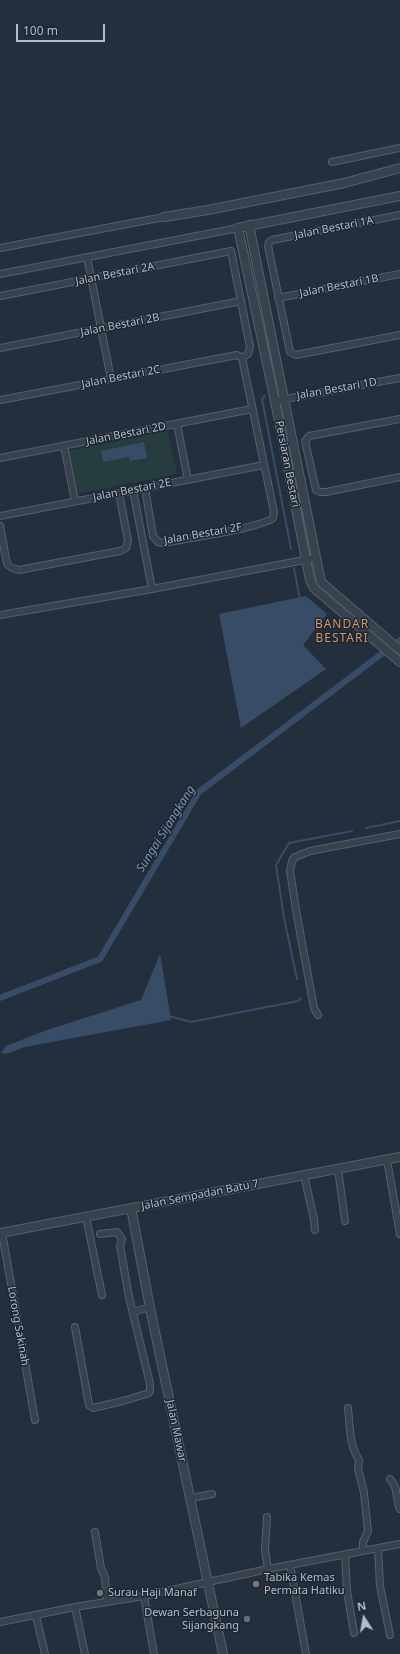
<!DOCTYPE html>
<style>
body{margin:0}
#map{position:relative;width:400px;height:1654px;overflow:hidden;background:#242f3e;font-family:"Noto Sans",sans-serif}
canvas{display:block}
.north{position:absolute;left:344px;top:1598px;width:40px;height:40px;-webkit-text-stroke:3px #1d2633;paint-order:stroke;rotate:349deg;font-size:11px;font-weight:700;line-height:16px;text-align:center;color:#b4bcc9}
.north::after{content:'';display:block;margin:auto;width:14px;height:18px;background:#b4bcc9;clip-path:polygon(50% 0,100% 100%,50% 72%,0 100%)}
.scale{position:absolute;left:16px;top:24px;width:89px;height:18px;box-sizing:border-box;border:2px solid #b4bcc9;border-top:0;padding-left:5px;font-size:12px;line-height:14px;white-space:nowrap;color:#b4bcc9;-webkit-text-stroke:3px #1d2633;paint-order:stroke}
</style>
<div id="map">
<canvas width="400" height="1654"></canvas>
<div class="north">N</div>
<div class="scale">100 m</div>
</div>
<script>
const ctx = document.querySelector('canvas').getContext('2d');
ctx.lineJoin = 'round';
function fillPath(path, color) { ctx.fillStyle = color; ctx.fill(path, 'evenodd'); }
function strokePath(path, color, width, dash) { ctx.strokeStyle = color; ctx.lineWidth = width; ctx.lineCap = dash ? 'butt' : 'round'; ctx.setLineDash(dash || []); ctx.stroke(path); }
function label(font, color, halo, rows, align = 'center') {
  ctx.font = font + ' "Noto Sans",sans-serif'; ctx.lineWidth = 3; ctx.setLineDash([]); ctx.textBaseline = 'middle'; ctx.strokeStyle = halo; ctx.fillStyle = color; for (const [text, x, y, turn = 0] of rows) {
    ctx.save(); ctx.translate(x, y); ctx.rotate((+turn || 0) * Math.PI / 180); ctx.textAlign = isNaN(turn) ? turn : align; if (halo) ctx.strokeText(text, 0, 0); ctx.fillText(text, 0, 0); ctx.restore();
  }
}
const green = new Path2D(`
 M168 431 177 474 76 494 67 451Z`);
const water = new Path2D(`
 M144 442 147 458 130 461 129 457 103 462 101 451Z
 M306 596 327 614 303 645 326 669 241 728 219 614Z
 M160 954 171 1020 25 1047 6 1054 1 1053 6 1046 47 1030 141 1000Z`);
const stream = new Path2D(`
 M265 396 262 399 291 549
 M294 568 300 600
 M366 828 400 821
 M297 979 284 918 276 865 289 843 352 831
 M169 1016 191 1022 298 1001 301 998`);
const canal = new Path2D(`
 M0 998 100 959 199 792 400 640`);
const minor = new Path2D(`
 M332 162 400 148
 M400 215 272 240 269 242 268 246 290 352 296 355 400 335
 M0 248 164 217
 M87 257 111 379
 M0 274 238 228
 M0 296 231 251 250 347 248 354 242 358
 M278 298 400 274
 M0 348 241 301
 M0 400 237 355 242 358
 M280 400 400 378
 M400 419 309 436 305 441 316 490 320 492H326L400 477
 M177 424 188 480
 M64 446 75 501
 M0 458 252 409
 M145 488 153 536 158 542 163 543C183 539 261 528 273 518L274 512 242 358
 M133 490 152 589
 M0 516 264 465
 M0 526 7 564 12 568 19 570 120 551 126 548 128 541 119 493
 M0 615 152 589 315 558
 M318 1015 314 1008 297 916 290 871 292 861 295 857 310 851 400 834
 M387 1160 400 1234
 M338 1169 345 1221
 M304 1175 314 1219 315 1230
 M86 1217 102 1295
 M2 1233 35 1420
 M133 1312 150 1307
 M75 1327 89 1405 93 1408 123 1401 149 1393 150 1391V1384L129 1297 120 1246 122 1239 117 1232 100 1234
 M348 1408C350 1425 349 1445 359 1460L358 1468 364 1493 368 1531 363 1542V1551
 M390 1479C399 1489 395 1497 400 1509
 M191 1498 212 1494
 M267 1517 265 1550 268 1569
 M95 1532 101 1568 105 1577 107 1602
 M378 1548 380 1586 390 1635
 M345 1555 347 1591 354 1633
 M290 1565 306 1654
 M144 1596 154 1654
 M75 1607 85 1654
 M36 1616 45 1654
 M0 1622 75 1607 144 1596 268 1569 400 1544`);
const tertiary = new Path2D(`
 M400 196 238 228 275 401 310 580 314 588 400 662
 M164 217 208 210 344 183 400 168
 M249 225 321 582 400 650
 M131 1208 151 1313 223 1654
 M0 1233 400 1157`);
const markers = [
 [256,1584,4,"#8d6e63"],
 [100,1593,4,"#6b7280"],
 [247,1619,4,"#5c6f8a"]
];
const streetNames = [
 ["Jalan Bestari 1A",334,228,-11],
 ["Jalan Bestari 2A",115,274,-11],
 ["Jalan Bestari 1B",339,286,-11],
 ["Jalan Bestari 2B",120,325,-11],
 ["Jalan Bestari 2C",121,377,-11],
 ["Jalan Bestari 1D",337,389,-10],
 ["Jalan Bestari 2D",126,434,-11],
 ["Persiaran Bestari",287,464,79],
 ["Jalan Bestari 2E",132,490,-11],
 ["Jalan Bestari 2F",203,534,-10],
 ["Jalan Sempadan Batu 7",200,1195,-11],
 ["Lorong Sakinah",18,1326,80],
 ["Jalan Mawar",176,1431,78]
];
const poiNames = [
 ["Tabika Kemas",264,1578],
 ["Permata Hatiku",264,1591],
 ["Surau Haji Manaf",108,1593],
 ["Dewan Serbaguna",239,1613,"right"],
 ["Sijangkang",239,1626,"right"]
];
const neighbourhoodNames = [
 ["BANDAR",342,625],
 ["BESTARI",342,639]
];
const waterNames = [
 ["Sungai Sijangkang",166,829,-58]
];
fillPath(green, '#263c3f');
fillPath(water, '#394c67');
strokePath(stream, '#394c67', 2);
strokePath(canal, '#394c67', 6);
strokePath(minor, '#565f6c', 8);
strokePath(tertiary, '#565f6c', 10);
strokePath(minor, '#38414e', 6);
strokePath(tertiary, '#38414e', 8);
for (const [x, y, r, color] of markers) { const dot = new Path2D(); dot.arc(x, y, r, 0, 2 * Math.PI); ctx.fillStyle = color; ctx.fill(dot); strokePath(dot, '#1d2633', 1.5); }
label('11px', '#b4bcc9', '#1d2633', streetNames);
label('11px', '#b4bcc9', '#1d2633', poiNames, 'left');
ctx.letterSpacing = '1px';
label('12px', '#d59563', '#1d2633', neighbourhoodNames);
ctx.letterSpacing = '0px';
label('italic 12px', '#7c92b1', '#1d2633', waterNames);
</script>
